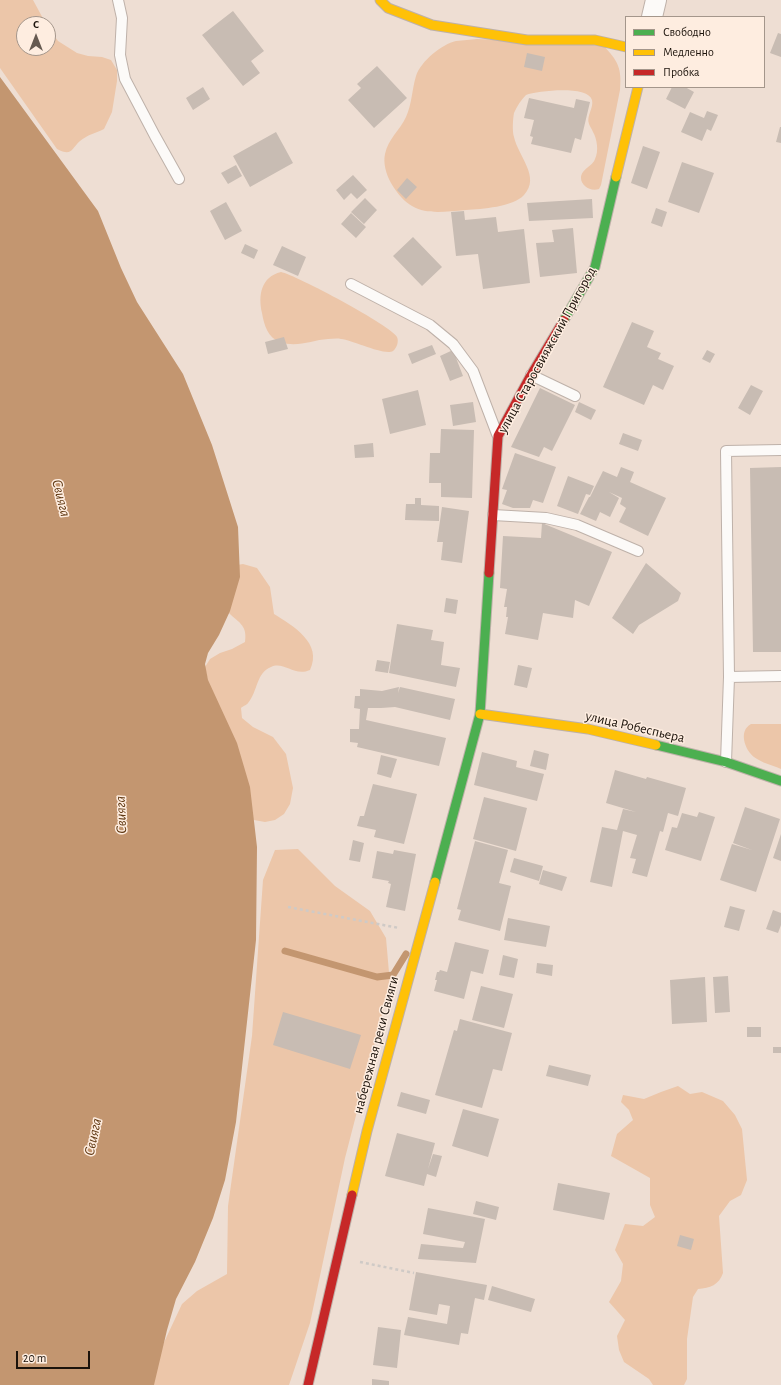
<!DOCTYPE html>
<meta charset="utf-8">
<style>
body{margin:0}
#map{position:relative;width:781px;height:1385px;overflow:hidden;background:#eeded3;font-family:"Alegreya Sans",sans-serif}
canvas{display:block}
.legend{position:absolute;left:625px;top:16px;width:140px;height:72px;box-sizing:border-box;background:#feede0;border:1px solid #a4968b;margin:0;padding:5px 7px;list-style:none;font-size:12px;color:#1c130b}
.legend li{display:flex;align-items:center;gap:8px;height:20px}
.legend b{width:20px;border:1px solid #a4968b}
.north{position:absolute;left:16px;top:16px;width:40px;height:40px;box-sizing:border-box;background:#feede0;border:1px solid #a4968b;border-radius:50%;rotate:0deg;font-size:11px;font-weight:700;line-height:16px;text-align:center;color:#1c130b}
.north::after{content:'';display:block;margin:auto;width:14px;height:18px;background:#665a51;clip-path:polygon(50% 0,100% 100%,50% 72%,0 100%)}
.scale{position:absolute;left:16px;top:1351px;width:74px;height:18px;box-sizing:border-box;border:2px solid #1c130b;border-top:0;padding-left:5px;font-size:12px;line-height:14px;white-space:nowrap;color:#1c130b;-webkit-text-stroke:3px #feede0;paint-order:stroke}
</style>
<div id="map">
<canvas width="781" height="1385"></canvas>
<ul class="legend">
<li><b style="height:5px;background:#4caf50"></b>Свободно</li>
<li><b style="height:5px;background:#ffc107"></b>Медленно</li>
<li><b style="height:5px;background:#c62828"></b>Пробка</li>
</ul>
<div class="north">С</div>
<div class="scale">20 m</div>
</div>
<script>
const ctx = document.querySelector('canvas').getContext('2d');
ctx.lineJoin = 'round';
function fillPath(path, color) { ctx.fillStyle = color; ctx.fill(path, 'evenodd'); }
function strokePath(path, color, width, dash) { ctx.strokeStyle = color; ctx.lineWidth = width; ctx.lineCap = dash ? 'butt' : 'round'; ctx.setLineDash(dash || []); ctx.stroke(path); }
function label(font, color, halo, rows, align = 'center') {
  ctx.font = font + ' "Alegreya Sans",sans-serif'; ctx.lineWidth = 3; ctx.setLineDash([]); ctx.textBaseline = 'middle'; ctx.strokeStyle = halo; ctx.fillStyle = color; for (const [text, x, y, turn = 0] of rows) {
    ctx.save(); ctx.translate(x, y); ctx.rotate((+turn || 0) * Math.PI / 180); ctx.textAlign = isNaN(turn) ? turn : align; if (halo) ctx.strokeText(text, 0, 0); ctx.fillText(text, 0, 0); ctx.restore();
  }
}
const green = new Path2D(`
 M0 0H33L46 24H24V48H48V27L58 41 77 53 88 56 102 57 111 60 117 70V81L112 112 104 129C96 133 87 135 80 141 71 149 72 157 57 149L0 68Z
 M477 39 603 45C618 61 622 68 620 90L601 185 599 189C591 192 581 186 581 178 581 169 593 166 595 159 599 151 597 139 593 132 592 129 590 127 589 124 586 116 594 108 592 100 587 85 538 91 526 95 521 100 517 106 514 113 513 118 512 131 514 137 518 156 541 177 524 195 513 207 482 209 466 210 431 213 411 217 391 183 386 174 383 163 385 154 388 139 400 130 406 117 412 104 412 89 416 76 421 61 442 44 456 41 463 40 471 40 477 39Z
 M281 272C296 275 392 326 397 337 399 341 397 348 393 351 384 356 353 340 341 339 337 338 332 339 328 339 312 340 297 348 280 342 268 338 264 325 262 313 258 295 261 277 281 272Z
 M243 564 257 568 270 587 274 614C293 626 323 643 310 670 294 677 284 661 271 667 256 673 258 691 248 703 247 705 243 706 241 708L242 718 253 727 273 737 286 754 293 788 290 804 284 814 275 820 265 822 254 820 244 809 217 724 205 667 210 659 220 653 232 649 245 642C248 624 237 622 227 611L237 565Z
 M751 724H781V769C772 765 762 763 754 757 745 750 738 731 751 724Z
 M298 849 335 886 370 911 386 938 390 984 345 1158 310 1323 289 1385H144L182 1304 197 1291 227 1274 228 1206 252 1036 263 880 275 850Z
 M678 1086 690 1094 702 1092 723 1101 735 1115 742 1129 747 1180 741 1195 730 1201 719 1216 723 1273C719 1285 710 1288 698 1289L693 1297 687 1339V1379L684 1385H653L649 1379 624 1362 619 1350 617 1336 625 1320 609 1302 621 1281 623 1264 615 1250 625 1224 643 1226 655 1217 650 1205V1178L611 1156 617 1134 633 1120 629 1110 621 1102 623 1095 644 1099 661 1092Z`);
const water = new Path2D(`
 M0 77 98 211 121 268 137 302 183 374 212 445 238 527 240 577 230 611 219 635 208 653 205 664 208 680 237 743 250 787 257 847 256 940 236 1122 225 1180 213 1218 195 1262 176 1299 167 1330 154 1385H0Z`);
const stream = new Path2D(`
 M285 951 377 977 393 975 406 954`);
const building = new Path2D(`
 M233 11 264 51 251 61 260 73 243 86 202 35Z
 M778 33 781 34V57L770 53Z
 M527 53 545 57 542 71 524 67Z
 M377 66 407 98 374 128 348 100 361 88 357 84Z
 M203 87 210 99 193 110 186 98Z
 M672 87H685L694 92 685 109 666 99Z
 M529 98 574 108 576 99 590 102 581 140 575 138 571 153 531 144 533 137 530 136 534 120 524 118Z
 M707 111 718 115 711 131 707 129 702 141 681 132 690 112 704 118Z
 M780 127H781V143L776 142Z
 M276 132 293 163 250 187 233 156Z
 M643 146 660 152 647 189 631 183Z
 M682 162 714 173 699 213 668 202Z
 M236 165 242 176 228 184 221 173Z
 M353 175 367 190 357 199 351 193 344 200 336 190Z
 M407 178 417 187 406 199 397 190Z
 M365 198 377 210 364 224 351 212Z
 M592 199 593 218 529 221 527 203Z
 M226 202 242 231 225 240 210 211Z
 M656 208 667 212 662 227 651 223Z
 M464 211 465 220 496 217 498 232 524 229 530 283 483 289 478 254 456 256 451 212Z
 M351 213 366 227 356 238 341 224Z
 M573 228 577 273 540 277 536 243 554 242 552 230Z
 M413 237 442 267 422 286 393 256Z
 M245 244 258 250 254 259 241 253Z
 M282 246 306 257 298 276 273 265Z
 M632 322 654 331 647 347 661 353 658 359 674 366 663 390 653 385 644 405 603 387Z
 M284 337 288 349 268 354 265 342Z
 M432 345 436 354 412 364 408 354Z
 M453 350 463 376 450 381 440 356Z
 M707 350 715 354 710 363 702 359Z
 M751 385 763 391 750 415 738 408Z
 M540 388 575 405 552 451 544 447 539 457 511 447Z
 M418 390 426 425 390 434 382 399Z
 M473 402 476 422 453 426 450 405Z
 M579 402 596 410 591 420 575 412Z
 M441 429 474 430 472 498 441 497V483H429L430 453H440Z
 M623 433 642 440 638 451 619 444Z
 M373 443 374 457 355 458 354 445Z
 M515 453 556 467 543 503 533 500 530 508H513L502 504 507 490 502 489Z
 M621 467 634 472 630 482 666 498 648 536 619 522 626 508 620 504 622 498 609 492 619 498 610 517 600 512 596 521 580 514 589 497H590L603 471 617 477Z
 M781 467V652H753L750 468Z
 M568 476 594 486 590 495 586 494 578 514 557 506Z
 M415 498H421V505L439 506V521L405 520 406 504H415Z
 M442 507 469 511 462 563 441 560 443 542H437Z
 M542 523 612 552 589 606 575 600 573 618 543 613 538 640 505 634 508 617H506L507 607H504L507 589 500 588 503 536 541 538Z
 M646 563 681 593 678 601 639 625 633 634 612 618Z
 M446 598 458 600 456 614 444 612Z
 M397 624 433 630 431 640 444 642 441 665 460 668 456 687 389 673Z
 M377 660 390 662 388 673 375 671Z
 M518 665 532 668 527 688 514 685Z
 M399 687 398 693 400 687 455 699 450 720 395 707 381 708H368L366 720 446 738 439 766 357 747 358 743 350 742V729H359L360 709 354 708 355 696H360V689L382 691Z
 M534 750 549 754 546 770 530 766Z
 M482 752 517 761 516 767 544 774 537 801 474 785Z
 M381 755 397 759 391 778 377 774Z
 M615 770 646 779 647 777 686 788 678 816 668 813 663 832 660 831 647 877 632 873 636 859 630 858 637 835 623 831 612 887 590 882 602 827 617 830 623 809 636 812 606 803Z
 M373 784 417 794 404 844 374 837 376 830 357 826 360 816H364Z
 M484 797 527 808 516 851 473 839Z
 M745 807 780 819 756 892 720 880 732 844 752 850 733 843Z
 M699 812 715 817 701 861 665 850 672 827 677 828 682 813 697 817Z
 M781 834V861L773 858Z
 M353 840 364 843 360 862 349 860Z
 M475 841 508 850 499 883 511 886 500 931 458 920 461 910 457 909Z
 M394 850 416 854 405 911 386 907 391 884 388 883 389 881 372 878 377 851 393 854Z
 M514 858 543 866 539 881 510 872Z
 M543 870 567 877 562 891 539 884Z
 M730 906 745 910 739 931 724 927Z
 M773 910 781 913V925L778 933 766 929Z
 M508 918 550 926 546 947 504 940Z
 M455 942 489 950 483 974 471 971 464 999 434 991 437 980H435L437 972H439L440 970 447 972Z
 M503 955 518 959 514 978 499 975Z
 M537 963 553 965 552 976 536 973Z
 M728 976 730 1012 715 1013 713 977Z
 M705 977 707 1022 672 1024 670 980Z
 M481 986 513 994 504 1028 472 1020Z
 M283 1012 361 1035 350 1069 273 1045Z
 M460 1019 512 1033 502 1071 493 1069 482 1108 435 1095 454 1030 457 1031Z
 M747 1027H761V1037H747Z
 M773 1047H781V1053H773Z
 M549 1065 591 1075 588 1086 546 1076Z
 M401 1092 430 1100 426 1114 397 1106Z
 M463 1109 499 1119 488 1157 452 1146Z
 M397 1133 435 1143 428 1169 433 1154 442 1156 436 1177 427 1174 424 1186 385 1176Z
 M558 1183 610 1193 604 1220 553 1210Z
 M476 1201 499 1207 496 1220 473 1214Z
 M428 1208 485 1219 476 1263 418 1259 421 1244 463 1248 465 1242 423 1234Z
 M680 1235 694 1239 691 1250 677 1246Z
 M416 1272 487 1285 484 1300 475 1298 468 1334 461 1333 459 1345 404 1335 408 1317 447 1324 450 1306 439 1304 437 1315 409 1310Z
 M492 1286 535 1299 531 1312 488 1300Z
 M378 1327 401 1330 397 1368 373 1365Z
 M372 1379 389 1381V1385H372Z`);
const path = new Path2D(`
 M288 907 399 928
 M360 1262 414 1273`);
const lane = new Path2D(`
 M118 0 122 18 120 55 125 79 155 136 179 179
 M351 284 430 325 453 344 473 371 497 434
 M531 375 575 396
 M493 515 546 518 577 525 638 551
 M729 677 781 676
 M726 762 729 677 726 451 781 450`);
const street = new Path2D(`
 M652 17 656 0`);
const fast = new Path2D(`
 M564 320 595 267 616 177
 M656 745 726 762 781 781
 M435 882 480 714 489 573`);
const slow = new Path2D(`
 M380 0 388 8 432 25 527 40H595L626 47
 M616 177 638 87
 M480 714 588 729 656 745
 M352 1195 367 1131 435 882`);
const jam = new Path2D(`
 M489 573 498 436 531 375 564 320
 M308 1385 352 1195`);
const streetNames = [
 ["улица Старосвияжский Пригород",547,350,-61],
 ["улица Робеспьера",635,727,13],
 ["набережная реки Свияги",376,1045,-75]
];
const waterNames = [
 ["Свияга",61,498,76],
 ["Свияга",121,815,-92],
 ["Свияга",93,1137,-78]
];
fillPath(green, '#ecc6a9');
fillPath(water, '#c39670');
strokePath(stream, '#c39670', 7);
fillPath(building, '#c8bcb3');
strokePath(lane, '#beb1a9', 12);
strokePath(street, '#beb1a9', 22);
strokePath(fast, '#beb1a9', 11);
strokePath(slow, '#beb1a9', 11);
strokePath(jam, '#beb1a9', 11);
strokePath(path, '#cfcac6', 2.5, [3, 3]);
strokePath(lane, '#fcfaf8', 10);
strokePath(street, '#fcfaf8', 20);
strokePath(fast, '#4caf50', 9);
strokePath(slow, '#ffc107', 9);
strokePath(jam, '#c62828', 9);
label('14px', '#1c130b', '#feede0', streetNames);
label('italic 15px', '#613913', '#feede0', waterNames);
</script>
